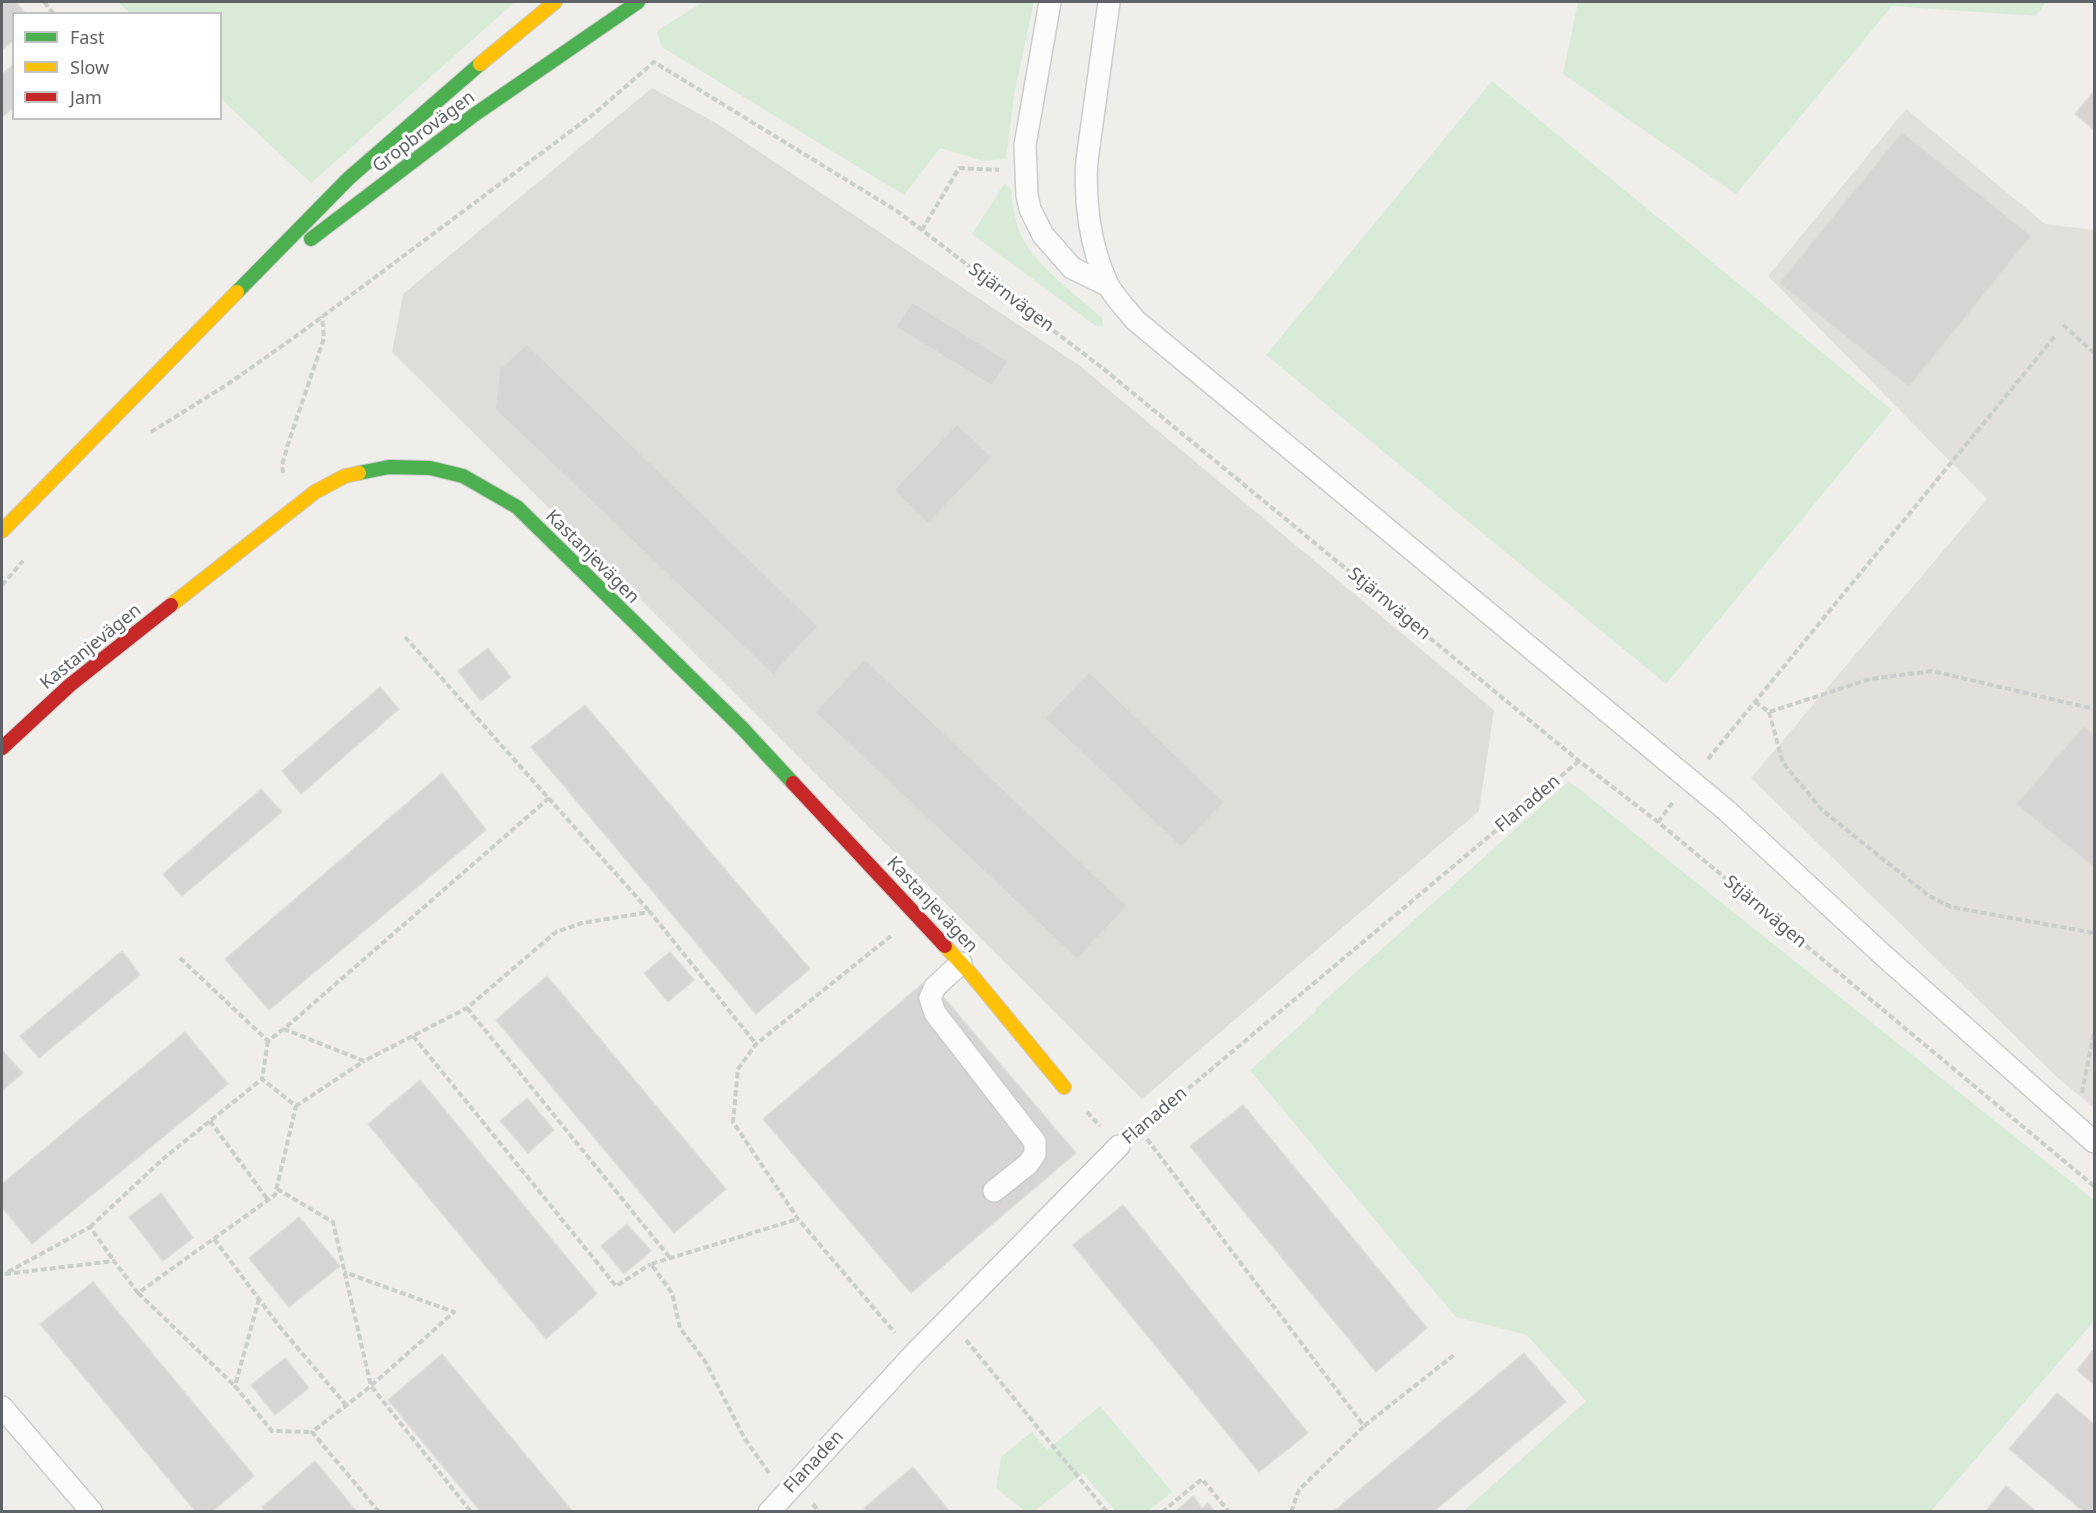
<!DOCTYPE html>
<meta charset="utf-8">
<style>
body{margin:0}
#map{position:relative;width:2096px;height:1513px;overflow:hidden;background:#efeeea;font-family:"Noto Sans",sans-serif}
canvas{display:block}
.frame{position:absolute;inset:0;border:3px solid #5f6368;pointer-events:none}
.legend{position:absolute;left:12px;top:12px;width:210px;height:108px;box-sizing:border-box;background:#fff;border:2px solid #bfc1c3;margin:0;padding:8px 10px;list-style:none;font-size:18px;color:#5f6368}
.legend li{display:flex;align-items:center;gap:12px;height:30px}
.legend b{width:30px;border:2px solid #bfc1c3}
</style>
<div id="map">
<canvas width="2096" height="1513"></canvas>
<div class="frame"></div>
<ul class="legend">
<li><b style="height:8px;background:#4caf50"></b>Fast</li>
<li><b style="height:8px;background:#ffc107"></b>Slow</li>
<li><b style="height:8px;background:#c62828"></b>Jam</li>
</ul>
</div>
<script>
const ctx = document.querySelector('canvas').getContext('2d');
ctx.lineJoin = 'round';
function fillPath(path, color) { ctx.fillStyle = color; ctx.fill(path, 'evenodd'); }
function strokePath(path, color, width, dash) { ctx.strokeStyle = color; ctx.lineWidth = width; ctx.lineCap = dash ? 'butt' : 'round'; ctx.setLineDash(dash || []); ctx.stroke(path); }
function label(font, color, halo, rows, align = 'center') {
  ctx.font = font + ' "Noto Sans",sans-serif'; ctx.lineWidth = 6; ctx.setLineDash([]); ctx.textBaseline = 'middle'; ctx.strokeStyle = halo; ctx.fillStyle = color; for (const [text, x, y, turn = 0] of rows) {
    ctx.save(); ctx.translate(x, y); ctx.rotate((+turn || 0) * Math.PI / 180); ctx.textAlign = isNaN(turn) ? turn : align; if (halo) ctx.strokeText(text, 0, 0); ctx.fillText(text, 0, 0); ctx.restore();
  }
}
const industrial = new Path2D(`
 M652 88 716 123 1080 366 1494 710 1479 811 1142 1099 392 352 403 294Z`);
const education = new Path2D(`
 M1906 109 2045 224 2094 230V1108L2057 1077 1751 778 1987 499 1768 276Z`);
const green = new Path2D(`
 M118 2H515L311 183 221 99 220 14 130 13Z
 M703 2H1034L1014 95 1006 159 983 161 940 148 904 195 662 47 657 31Z
 M1578 2H2046L2036 16 1892 6 1736 194 1563 74Z
 M1492 81 1892 410 1666 684 1266 355Z
 M1004 184 1011 189C1013 205 1015 224 1023 239 1037 267 1078 296 1102 318L1103 325 1099 327 1093 324 972 234Z
 M1569 781 2094 1200V1321L1931 1511H1464L1586 1401 1527 1335 1456 1317 1250 1070 1316 1011 1315 1009Z
 M1100 1406 1172 1492 1148 1511H1115L1083 1473 1034 1511H1025L996 1488 1001 1457 1032 1432 1047 1450Z`);
const building = new Path2D(`
 M2 2H16L26 14H14V40L2 50Z
 M14 64V107L2 117V74Z
 M2094 91V130L2075 114Z
 M1902 132 2031 236 1909 387 1779 283Z
 M912 302 1008 361 992 386 896 327Z
 M527 344 818 626 773 675 495 409 500 369Z
 M957 424 992 457 928 523 894 490Z
 M488 648 511 677 481 701 458 671Z
 M865 659 1127 906 1077 959 815 712Z
 M1089 672 1224 802 1181 847 1045 718Z
 M380 687 399 709 301 794 282 771Z
 M585 705 810 969 756 1014 531 747Z
 M2084 726 2094 735V867L2016 804Z
 M442 773 486 830 269 1010 225 959Z
 M261 789 282 812 182 896 163 874Z
 M122 951 140 975 39 1058 20 1036Z
 M670 952 694 980 668 1002 644 973Z
 M547 976 726 1189 674 1233 496 1020Z
 M928 979 1076 1153 911 1293 763 1119Z
 M185 1032 228 1084 32 1244 2 1207V1184Z
 M2 1050 23 1073 2 1091Z
 M420 1080 597 1294 546 1339 368 1124Z
 M527 1098 554 1130 528 1153 500 1121Z
 M1243 1105 1427 1328 1376 1372 1190 1146Z
 M161 1193 193 1238 163 1261 129 1217Z
 M1123 1205 1308 1433 1259 1472 1073 1245Z
 M299 1217 340 1266 289 1307 249 1258Z
 M627 1224 651 1251 624 1274 601 1246Z
 M93 1282 254 1476 212 1512H196L40 1324Z
 M2094 1349V1385L2077 1370Z
 M1524 1353 1566 1402 1433 1512H1333Z
 M442 1354 573 1512H481L388 1400Z
 M285 1358 309 1388 275 1415 251 1385Z
 M2057 1393 2094 1424V1512H2084L2009 1449Z
 M315 1461 357 1512H265L262 1507Z
 M913 1467 950 1512H868L864 1508Z
 M2006 1486 2037 1512H1985Z
 M1193 1496 1202 1508 1208 1503 1215 1512H1175Z`);
const path = new Path2D(`
 M44 2 54 14
 M922 230 959 168 999 170
 M2063 325 2094 353
 M151 432 228 384 299 334 595 113 654 62 897 211 1105 370 1579 761 1658 822 2094 1186
 M283 473 282 465 289 441 324 338 322 316
 M2 585 23 561
 M405 637 650 912
 M1755 702 1769 712 1870 679 1932 671 2094 709
 M1769 712 1783 763 1822 810 1929 896 1951 907 2094 933
 M1708 759 2056 335
 M549 798 284 1029 364 1061 467 1008 556 932 582 923 650 912 756 1044
 M1658 822 1673 802
 M891 936 756 1044 738 1069 733 1122 798 1219 895 1333
 M180 958 268 1041 286 1027
 M467 1008 671 1259
 M413 1036 616 1286 651 1264
 M268 1041 262 1079 296 1106 364 1061
 M2082 1093 2094 1032
 M1087 1112 1100 1126
 M210 1121 268 1200
 M1140 1129 1579 761
 M1147 1139 1364 1426 1454 1355
 M277 1189 333 1222 371 1386 454 1312 344 1272
 M90 1227 164 1158 262 1079
 M214 1239 279 1326 346 1405
 M8 1272 90 1227 114 1261
 M5 1274 114 1261 138 1293 275 1195 296 1106
 M138 1293 235 1386
 M259 1299 235 1386 272 1431 311 1432
 M966 1340 1107 1512
 M769 1473 745 1439 705 1361 680 1328 672 1293 651 1264 798 1219
 M813 1504 819 1512
 M379 1512 312 1432 371 1386 471 1512
 M1162 1512 1202 1479 1229 1512
 M1291 1512 1299 1490 1364 1426`);
const lane = new Path2D(`
 M1050 2 1025 145 1027 195 1030 209 1043 235 1072 268 1107 285
 M1109 2 1087 160C1084 200 1090 246 1107 283 1113 296 1126 308 1135 320L1726 810 1883 955 2094 1142
 M961 963 935 987 930 998 935 1013 1035 1142V1154L1028 1164 994 1191
 M2 1407 92 1512
 M769 1512 914 1354 1119 1146`);
const fast = new Path2D(`
 M311 239 474 115 638 2
 M237 292 349 178 480 64
 M359 473 389 467 430 468 463 476 517 507 742 728 793 783`);
const slow = new Path2D(`
 M480 64 555 2
 M2 531 237 292
 M171 605 315 492 345 476 359 473
 M945 946 970 973 1064 1087`);
const jam = new Path2D(`
 M2 748 70 685 171 605
 M793 783 945 946`);
const streetNames = [
 ["Gropbrovägen",424,132,-37],
 ["Stjärnvägen",1011,298,37],
 ["Kastanjevägen",592,557,45],
 ["Stjärnvägen",1389,604,40],
 ["Kastanjevägen",91,647,-39],
 ["Flanaden",1528,804,-40],
 ["Kastanjevägen",932,905,47],
 ["Stjärnvägen",1765,912,40],
 ["Flanaden",1155,1116,-40],
 ["Flanaden",814,1462,-47]
];
fillPath(industrial, '#dfddda');
fillPath(education, '#e2e0da');
fillPath(green, '#d8ebd6');
fillPath(building, '#d6d5d3');
strokePath(building, '#deddd9', 1.5);
strokePath(lane, '#cbcccc', 24);
strokePath(fast, '#cacacb', 16);
strokePath(slow, '#cacacb', 16);
strokePath(jam, '#cacacb', 16);
strokePath(path, '#cacfcc', 4, [6, 3]);
strokePath(lane, '#fdfcfc', 21);
strokePath(fast, '#4caf50', 14);
strokePath(slow, '#ffc107', 14);
strokePath(jam, '#c62828', 14);
label('18px', '#5f6368', '#fff', streetNames);
</script>
